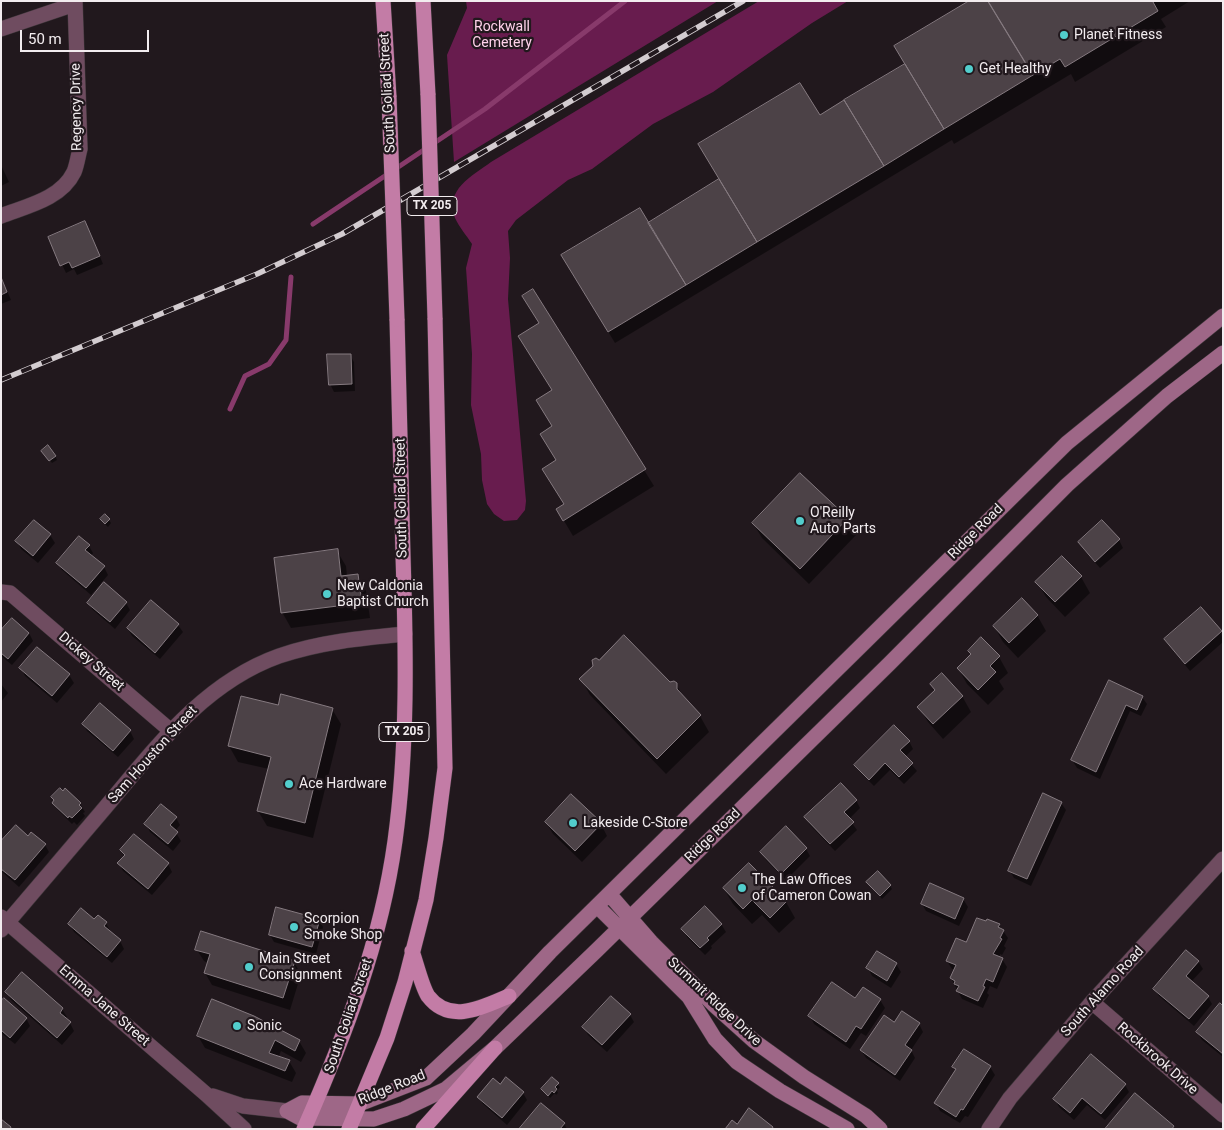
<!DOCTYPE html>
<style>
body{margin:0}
#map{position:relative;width:1224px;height:1130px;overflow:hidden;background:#21181d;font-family:Roboto,sans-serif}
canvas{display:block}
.frame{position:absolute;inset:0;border:2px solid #f2ecef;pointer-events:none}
.scale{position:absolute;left:20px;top:30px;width:129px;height:22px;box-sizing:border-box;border:2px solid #f2ecef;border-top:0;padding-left:6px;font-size:15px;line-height:18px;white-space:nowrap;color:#f2ecef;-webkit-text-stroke:4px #21181d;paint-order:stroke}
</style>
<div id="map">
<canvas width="1224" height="1130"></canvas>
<div class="frame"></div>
<div class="scale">50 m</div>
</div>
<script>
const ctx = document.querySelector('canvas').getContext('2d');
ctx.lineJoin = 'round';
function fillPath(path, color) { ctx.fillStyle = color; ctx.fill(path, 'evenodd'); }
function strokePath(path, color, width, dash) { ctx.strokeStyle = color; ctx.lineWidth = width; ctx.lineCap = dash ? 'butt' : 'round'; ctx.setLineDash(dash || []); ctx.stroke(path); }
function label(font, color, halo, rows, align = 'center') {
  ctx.font = font + ' Roboto,sans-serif'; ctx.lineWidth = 4.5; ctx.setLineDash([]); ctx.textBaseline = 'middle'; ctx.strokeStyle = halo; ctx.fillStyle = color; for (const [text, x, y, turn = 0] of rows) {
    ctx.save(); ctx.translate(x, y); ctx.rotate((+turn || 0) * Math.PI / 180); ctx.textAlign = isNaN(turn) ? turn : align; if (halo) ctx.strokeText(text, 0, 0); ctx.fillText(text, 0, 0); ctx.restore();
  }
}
const green = new Path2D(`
 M466 1H718L454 162 447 55 467 8Z
 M759 1H848L812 23 713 92 653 124 592 169 568 180 516 220 508 231 510 258 508 299 526 501 525 510 517 520 504 521 494 514 487 504 482 480 481 454 471 405 472 354 466 268 472 244C467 236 459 227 455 218 444 190 472 176 491 162Z`);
const shadow = new Path2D(`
 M971 1H1190L1161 19 1166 27 1075 82 1071 74 954 144 952 140 615 343 569 267 648 224 721 180 819 116 906 64Z
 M1 165 9 182 1 186Z
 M89 230 103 264 77 275 74 269 66 273 49 237Z
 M1 277 11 300 1 304Z
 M533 291 654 486 573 536 557 509 565 505 553 427V391Z
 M350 355 354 362 355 391 334 392 330 384Z
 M45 454 55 456 57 460 52 463Z
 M800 474 847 519 856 535 809 584 762 538 753 523Z
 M105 515 111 523 108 527 103 522Z
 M34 521 50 535 55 543 38 563 21 549 17 541Z
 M1119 540 1123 548 1100 568 1084 550 1080 543Z
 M89 546 93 553 91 556 104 567 108 575 91 595 62 570 58 563Z
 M337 551 346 566 347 576 357 575 366 591 370 618 291 628 282 612Z
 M1081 577 1090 593 1065 617 1046 597 1037 582Z
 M88 603H126L130 610 115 629 93 610Z
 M1201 609 1221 632 1223 642 1190 671 1170 647 1165 640Z
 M1037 615 1046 631 1018 658 1003 642 994 626Z
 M178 625 183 632 160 659 132 636 128 629Z
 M1 632 29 633 33 641 12 665 1 656Z
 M37 648 69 675 74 683 57 703 25 676 21 668Z
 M999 657 1008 673 999 681 1004 689 988 705 967 684 958 668Z
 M594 666 670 684H676L685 700 700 716 709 732 666 774 590 695 581 679Z
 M1110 681 1142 697 1147 704 1141 716 1130 711 1100 779 1077 768 1072 760Z
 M1 684 8 693 1 702Z
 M932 684 962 696 971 712 943 739 928 722 919 707 936 691Z
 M279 707 332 709 341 724 313 838 267 826 258 811 269 769 238 762 229 746Z
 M83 724 130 731 134 739 118 757 87 731Z
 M909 741 913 749 905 757 917 771 904 784 890 770 874 786 860 772 855 765Z
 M65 790 80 804 85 812 83 813 85 816 77 825 74 822 72 824 58 810 53 803Z
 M856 800 860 808 849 819 857 830 835 851 810 825 806 818Z
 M1061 803 1066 810 1031 886 1014 878 1010 871Z
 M176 818 180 825 175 831 181 841 173 851 150 832 146 824Z
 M546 822 601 824 607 836 582 862 553 834Z
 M28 837 45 845 49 852 19 887 1 871V843Z
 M806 849 810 856 786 880 766 860 761 852Z
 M121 851 168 864 172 872 152 895 123 871 119 863 125 857Z
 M868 882 890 886 892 889 882 899Z
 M724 889 786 902 795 918 779 933 762 915 752 924 733 904Z
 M963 899 968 907 959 926 926 911 922 904Z
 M94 920 106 923 110 931 109 932 120 941 124 949 112 963 74 932 69 924Z
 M319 920 323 927 316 954 274 942 270 935Z
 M721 924 726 932 711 946 712 948 705 955 687 937 683 929Z
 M999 925 1008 938 1004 946 1006 948 1002 955 1000 954 999 958 1002 959 1007 967 997 989 990 986 987 993 989 995 983 1008 962 999 951 978 955 970 952 969 947 961 967 944Z
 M197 950 294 962 301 974 290 1010 212 985 205 973 208 963 204 961Z
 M877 953 896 964 901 972 891 988 872 976 868 968Z
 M1198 961 1203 969 1191 982 1208 997 1212 1004 1194 1026 1159 996 1155 989Z
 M22 974 62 1009 67 1017 65 1019 70 1023 74 1031 62 1045 11 1000 7 992Z
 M864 988 880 1000 885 1008 866 1036 861 1033 850 1049 814 1024 810 1016 856 1000Z
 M1 1003 26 1018 30 1026 15 1044 1 1033Z
 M1223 1007V1057L1202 1040 1197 1032Z
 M630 1015 634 1022 607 1052 588 1035 584 1027Z
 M895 1024H919L923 1032 911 1050 915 1058 900 1081 866 1058 861 1050Z
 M198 1036 299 1041 306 1053 301 1062 281 1051 278 1058 289 1061 296 1073 292 1082 205 1048Z
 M954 1067H990L995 1075 968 1117 965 1116 960 1123 940 1111 936 1103 956 1071Z
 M552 1079 560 1087 557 1091 558 1093 556 1095 555 1093 550 1098 543 1090Z
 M1125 1085 1129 1092 1105 1120 1087 1105 1074 1120 1059 1107 1055 1099Z
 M500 1086 523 1093 527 1100 507 1125 483 1104 478 1097Z
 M564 1124 567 1129H521Z`);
const stream = new Path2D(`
 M313 224 485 109 625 1
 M230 409 245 376 269 364 286 340 291 277`);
const building = new Path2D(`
 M969 1H988L1033 75 944 129 894 46Z
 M988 1H1155L1153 2 1158 11 1065 67 1060 59 1033 75Z
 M905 64 944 129 884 166 844 100Z
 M800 83 820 115 844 100 884 166 757 242 698 144Z
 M719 179 757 242 686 285 648 223Z
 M640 208 686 285 608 332 561 255Z
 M85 221 100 256 72 268 69 262 60 266 48 237Z
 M1 277 7 292 1 295Z
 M533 289 646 469 563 521 556 509 564 504 542 469 556 460 540 434 552 426 536 400 552 390 518 336 539 323 522 296Z
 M327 354H351L352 384 329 385Z
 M48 445 56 456 49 461 41 451Z
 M800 473 848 518 800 569 752 523Z
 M105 514 110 519 105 524 100 519Z
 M34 520 51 534 33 556 15 541Z
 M1102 520 1120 539 1095 562 1078 542Z
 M79 536 90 545 85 550 105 566 86 588 56 563Z
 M338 549 341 576 358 574 362 603 281 613 274 558Z
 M1062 556 1082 576 1055 602 1035 582Z
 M104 582 127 602 110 622 87 603Z
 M1022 598 1038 615 1009 643 993 626Z
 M151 600 179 624 155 653 127 628Z
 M1201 607 1222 631 1185 664 1164 639Z
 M12 618 29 633 8 659 1 653V630Z
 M624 635 670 682 674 681 677 683V689L701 715 657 759 579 679 593 666 592 660 596 658 599 660Z
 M981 637 1000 656 990 666 996 672 978 690 957 668 971 654 968 651Z
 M37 647 70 674 52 696 19 668Z
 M942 673 963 696 933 724 917 707 935 690 930 684Z
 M1109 680 1143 696 1137 710 1126 705 1096 772 1071 760Z
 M281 694 333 708 305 823 257 811 271 757 228 746 241 696 278 705Z
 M100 703 131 730 113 751 82 724Z
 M894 725 910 741 900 750 913 763 899 777 885 763 869 780 854 765Z
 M841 783 857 800 844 812 854 822 830 844 804 817Z
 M60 788 63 791 65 788 81 803 79 805 82 808 72 818 69 816 68 818 52 803 54 800 51 797Z
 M1043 793 1062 802 1027 879 1008 871Z
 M571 794 602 823 575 851 545 822Z
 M161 804 177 817 170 825 178 832 168 844 144 824Z
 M16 825 28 836 31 832 46 844 15 880 1 869V841Z
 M786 826 807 848 781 874 760 852Z
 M134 834 169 863 148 889 117 863 125 855 120 850Z
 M749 863 787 901 770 918 752 900 743 909 723 888Z
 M878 871 891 885 880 896 866 882Z
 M930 883 964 898 955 919 921 904Z
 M705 906 722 924 707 938 709 940 700 948 681 929Z
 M276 907 320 919 312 947 269 935Z
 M81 908 94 919 98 915 107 922 104 926 121 940 107 957 68 924Z
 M977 918 986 921 987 919 1000 924 998 927 1004 930 1000 938 1002 939 993 954 1003 958 993 982 986 979 983 986 985 987 978 1001 956 991 959 986 954 984 955 981 950 978 956 965 946 961 956 938 966 942Z
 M201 931 295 961 283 998 204 973 210 954 195 950Z
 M1186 950 1199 961 1186 976 1209 996 1189 1019 1153 989Z
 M877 951 897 963 887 981 866 968Z
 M22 972 63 1008 60 1013 71 1022 57 1038 5 992Z
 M832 982 855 998 863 987 881 999 861 1029 856 1026 846 1042 808 1016Z
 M611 996 631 1014 602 1045 582 1027Z
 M4 998 27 1018 10 1038 1 1030V1001Z
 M212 999 254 1016 300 1040 295 1051 275 1040 269 1053 290 1060 285 1071 197 1036Z
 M1220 1003 1223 1006V1054L1196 1032Z
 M902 1011 920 1023 905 1045 912 1050 895 1075 860 1050 884 1015 894 1022Z
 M964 1049 991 1066 963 1110 961 1109 956 1117 934 1103 956 1069 952 1067Z
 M1091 1054 1126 1084 1101 1114 1082 1098 1070 1113 1053 1099Z
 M506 1077 524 1092 502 1118 477 1097 493 1078 500 1084Z
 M552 1077 559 1083 555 1087 557 1089 554 1093 552 1091 548 1096 541 1089Z
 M1135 1093 1174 1126 1172 1129H1105Z
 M541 1103 565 1123 560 1129H519Z
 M749 1108 773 1127 772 1129H725L732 1120 737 1124Z
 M1 1119 11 1127 10 1129H1Z`);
const street = new Path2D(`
 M1 29 75 4
 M1 216C27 206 61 199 74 172 77 165 78 156 80 149L75 1
 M1 592 10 593 171 731
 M1 917 207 1095 244 1129
 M1 930C35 890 70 849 104 809 154 750 203 683 279 656 320 642 362 638 405 634
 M1092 1002 1223 1115
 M213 1096 243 1106 287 1111
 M989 1129 1010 1098 1092 1002 1223 859`);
const secondary = new Path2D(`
 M610 895 651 942 714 1005 754 1041 804 1077 866 1116 880 1129
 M598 907 689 997 715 1039 737 1062 780 1091 847 1129
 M287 1111 302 1103 359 1104 426 1078 473 1034 550 952 1067 443 1223 316
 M287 1111 300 1118 374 1119 404 1109 446 1089 495 1048 597 950 890 663 1067 485 1167 396 1223 353`);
const primary = new Path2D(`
 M383 1 389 97
 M423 1 428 95
 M412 951C416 962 422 987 428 996 450 1025 483 1007 509 996
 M304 1129C345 1036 381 942 395 841 408 746 406 651 403 555 401 477 399 398 397 319
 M349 1129 387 1038 405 982 426 900 436 838 445 768 435 318
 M423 1129 495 1048`);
const rail = new Path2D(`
 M1 380 257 274 342 234 743 1`);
const primaryBridge = new Path2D(`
 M428 95 435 318
 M389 97 397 319`);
const markers = [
 [1064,35,5,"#52cdcc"],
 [969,69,5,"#52cdcc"],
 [800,521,5,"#52cdcc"],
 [327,594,5,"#52cdcc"],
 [289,784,5,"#52cdcc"],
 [573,823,5,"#52cdcc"],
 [742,888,5,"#52cdcc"],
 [294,927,5,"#52cdcc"],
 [249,967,5,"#52cdcc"],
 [237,1026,5,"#52cdcc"]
];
const shields = [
 [432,206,50],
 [404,732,50]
];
const shieldNames = [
 ["TX 205",432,206],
 ["TX 205",404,732]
];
const parkNames = [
 ["Rockwall",502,27],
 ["Cemetery",502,43]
];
const poiNames = [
 ["Planet Fitness",1074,35],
 ["Get Healthy",979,69],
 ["O'Reilly",810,513],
 ["Auto Parts",810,529],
 ["New Caldonia",337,586],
 ["Baptist Church",337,602],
 ["Ace Hardware",299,784],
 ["Lakeside C-Store",583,823],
 ["The Law Offices",752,880],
 ["of Cameron Cowan",752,896],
 ["Scorpion",304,919],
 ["Smoke Shop",304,935],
 ["Main Street",259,959],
 ["Consignment",259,975],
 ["Sonic",247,1026]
];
const streetNames = [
 ["South Goliad Street",388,93,-93],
 ["Regency Drive",77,107,-91],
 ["South Goliad Street",402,498,-91],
 ["Ridge Road",976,532,-45],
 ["Dickey Street",91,662,41],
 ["Sam Houston Street",153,755,-48],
 ["Ridge Road",713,836,-44],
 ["South Alamo Road",1103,992,-48],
 ["Summit Ridge Drive",714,1002,43],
 ["Emma Jane Street",104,1006,41],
 ["South Goliad Street",349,1016,-71],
 ["Rockbrook Drive",1157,1059,41],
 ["Ridge Road",392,1088,-22]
];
fillPath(green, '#681c4e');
fillPath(shadow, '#0007');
strokePath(stream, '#883a6b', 5);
fillPath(building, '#4c4247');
strokePath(building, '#857a80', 1);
strokePath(street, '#3e363a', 16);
strokePath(secondary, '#3e363a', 16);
strokePath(primary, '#3e363a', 16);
strokePath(street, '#6f4c60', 15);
strokePath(secondary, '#9e6787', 15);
strokePath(primary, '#c37ca6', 15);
strokePath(rail, '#d3ccd0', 5.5);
strokePath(rail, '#21181d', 4, [11]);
strokePath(primaryBridge, '#3e363a', 16, []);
strokePath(primaryBridge, '#c37ca6', 15);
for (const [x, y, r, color] of markers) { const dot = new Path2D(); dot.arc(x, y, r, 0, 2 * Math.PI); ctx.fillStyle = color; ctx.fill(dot); strokePath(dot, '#21181d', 2); }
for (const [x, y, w] of shields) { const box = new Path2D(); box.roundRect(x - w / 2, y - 9.5, w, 19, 4); ctx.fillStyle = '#21181d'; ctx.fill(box); strokePath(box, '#f2ecef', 1); }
label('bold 12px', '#f2ecef', null, shieldNames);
label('14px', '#ffd1ea', '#21181d', parkNames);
label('14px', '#f2ecef', '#21181d', poiNames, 'left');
label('14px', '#f2ecef', '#21181d', streetNames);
</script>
